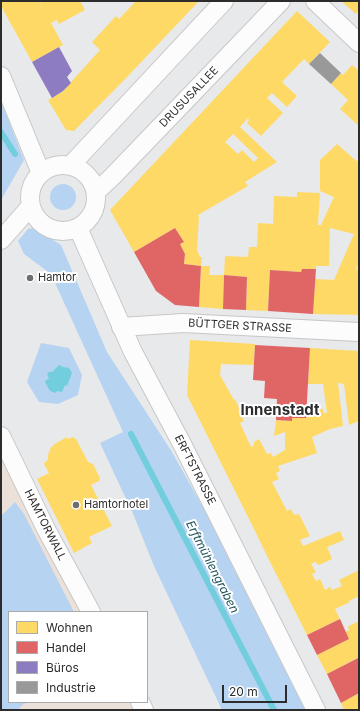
<!DOCTYPE html>
<meta charset="utf-8">
<style>
body{margin:0}
#map{position:relative;width:360px;height:711px;overflow:hidden;background:#e8e9ea;font-family:Inter,sans-serif}
canvas{display:block}
.frame{position:absolute;inset:0;border:2px solid #2c2c2d;pointer-events:none}
.legend{position:absolute;left:8px;top:611px;width:140px;height:92px;box-sizing:border-box;background:#fff;border:1px solid #ababab;margin:0;padding:5px 7px;list-style:none;font-size:12px;color:#2c2c2d}
.legend li{display:flex;align-items:center;gap:8px;height:20px}
.legend b{width:20px;border:1px solid #ababab}
.scale{position:absolute;left:222px;top:685px;width:65px;height:18px;box-sizing:border-box;border:2px solid #2c2c2d;border-top:0;padding-left:5px;font-size:12px;line-height:14px;white-space:nowrap;color:#2c2c2d;-webkit-text-stroke:3px #fff;paint-order:stroke}
</style>
<div id="map">
<canvas width="360" height="711"></canvas>
<div class="frame"></div>
<ul class="legend">
<li><b style="height:11px;background:#ffd966"></b>Wohnen</li>
<li><b style="height:11px;background:#e06666"></b>Handel</li>
<li><b style="height:11px;background:#8e7cc3"></b>Büros</li>
<li><b style="height:11px;background:#999"></b>Industrie</li>
</ul>
<div class="scale">20 m</div>
</div>
<script>
const ctx = document.querySelector('canvas').getContext('2d');
ctx.lineJoin = 'round';
function fillPath(path, color) { ctx.fillStyle = color; ctx.fill(path, 'evenodd'); }
function strokePath(path, color, width, dash) { ctx.strokeStyle = color; ctx.lineWidth = width; ctx.lineCap = dash ? 'butt' : 'round'; ctx.setLineDash(dash || []); ctx.stroke(path); }
function label(font, color, halo, rows, align = 'center') {
  ctx.font = font + ' Inter,sans-serif'; ctx.lineWidth = 4; ctx.setLineDash([]); ctx.textBaseline = 'middle'; ctx.strokeStyle = halo; ctx.fillStyle = color; for (const [text, x, y, turn = 0] of rows) {
    ctx.save(); ctx.translate(x, y); ctx.rotate((+turn || 0) * Math.PI / 180); ctx.textAlign = isNaN(turn) ? turn : align; if (halo) ctx.strokeText(text, 0, 0); ctx.fillText(text, 0, 0); ctx.restore();
  }
}
const commercial = new Path2D(`
 M1 443 88 612H9V702H137L142 710H1Z`);
const green = new Path2D(`
 M1 101 24 160 1 200Z
 M50 197a13 13 0 1 1 26 0a13 13 0 1 1-26 0Z
 M34 228 61 245 107 352 172 452 205 511 305 710H222L154 566 134 516 100 443 123 432 51 274 24 254 18 241 28 229Z
 M41 343 69 348 82 375 78 395 58 404 39 402 27 382Z
 M15 502 24 514 74 612H9V702H28L22 705 18 710H1V516Z`);
const water = new Path2D(`
 M59 365 63 367 69 368 72 373 67 386 65 385 62 392 57 391 56 393 50 391 45 382 46 380 49 379 47 374 49 372H52Z`);
const homes = new Path2D(`
 M1 1H39L40 3 44 1H80L85 10 59 24 57 20 51 23 63 45 32 62 1 6Z
 M136 1H199L128 76 74 131 66 130 48 100 63 91 100 50 92 42 116 16 119 19Z
 M341 1H359V10L356 14Z
 M297 11 330 42 309 64 304 59 282 82 297 96 287 107 272 93 267 98 283 113 261 136 247 123 249 120 248 118 240 127 277 162 245 182 248 186 198 215 199 217 197 250 200 257H202L201 266 184 264 185 254 180 244 184 242 175 228 134 252 110 210ZM233 134 258 158 254 162 242 150 238 154 225 142Z
 M352 65 359 71V126L340 109 348 100 331 84 341 73 343 75Z
 M337 144 354 159 359 162V263L356 269 359 270V315L313 314 315 279 334 280 354 234 330 228 329 266H316V269H302L301 272 270 270 268 311 246 310 247 277 224 275 225 256 248 257 249 247H257L258 223 273 224 274 196 297 197V192L320 193 318 225H321L334 197 320 191V160Z
 M201 266H210L209 275H224L223 309 199 307Z
 M190 340 255 344 254 365 221 364 220 375 234 400 235 399 240 410H238L244 421 240 423 251 447 254 445V442L259 439 267 454 271 453 273 457 285 450V432L274 436 276 420 292 421V418H306L307 414 322 408 324 413H327L323 384H308L310 348 359 351V421L349 425 344 384 338 383 343 426 330 429 312 437 317 453 278 466 280 471 276 473 279 479 272 482 287 511 291 509 294 515 299 514 310 536 300 540 303 546 340 531 344 540 327 547 332 559 319 565 316 563 315 562 311 564 316 572 312 574 316 581 320 579 325 590 330 587 332 590 342 586 339 580 359 570V596L349 601 350 602 335 609 340 619 307 635 266 554 253 527 187 395Z
 M67 437V439L73 437 76 439 88 462 93 464 100 478 99 481 91 485 112 526 89 537 92 543 74 553 37 479 49 473 44 464 45 462 48 460V455L51 447 54 446 53 445Z
 M359 621V657L327 674 317 655 349 639 345 632 349 630 348 627 349 626Z
 M359 693V710H344L341 703Z`);
const shops = new Path2D(`
 M175 228 184 242 180 244 185 254 184 264 201 266 199 307 175 305 156 291 134 252Z
 M302 269H316L313 314 268 311 270 270 301 272Z
 M224 275 247 277 246 310 223 309Z
 M255 345 310 348 306 418H292V421L276 420 277 399 264 398 265 381 253 380Z
 M340 619 349 639 317 655 307 635Z
 M358 658 359 693 341 703 327 674Z`);
const offices = new Path2D(`
 M59 47 72 71 67 77 71 83 63 91 52 98 32 62Z`);
const industry = new Path2D(`
 M320 53 341 73 331 84 309 64Z`);
const stream = new Path2D(`
 M1 132 15 154
 M131 434 274 710`);
const street = new Path2D(`
 M315 1 359 43
 M1 76 41 173
 M30 198a33 33 0 1 1 66 0a33 33 0 1 1-66 0Z
 M70 166 224 1
 M96 192 113 176 281 1
 M78 228 133 352 182 444 316 710
 M1 240 30 207
 M121 327 183 323 359 332
 M1 436 46 529 91 612
 M140 702 144 710`);
const markers = [
 [30,278,4,"#6e6e6f"],
 [76,505,4,"#6e6e6f"]
];
const streetNames = [
 ["DRUSUSALLEE",189,97,-46],
 ["BÜTTGER STRASSE",240,326,3],
 ["ERFTSTRASSE",195,470,63],
 ["HAMTORWALL",45,525,63]
];
const poiNames = [
 ["Hamtor",38,278],
 ["Hamtorhotel",84,505]
];
const waterNames = [
 ["Erftmühlengraben",212,567,63]
];
const districtNames = [
 ["Innenstadt",280,410]
];
fillPath(commercial, '#ebe1d9');
fillPath(green, '#b6d3f2');
fillPath(water, '#72cddd');
fillPath(homes, '#ffd966');
fillPath(shops, '#e06666');
fillPath(offices, '#8e7cc3');
fillPath(industry, '#999');
strokePath(stream, '#72cddd', 6);
strokePath(street, '#c7c7c8', 20);
strokePath(street, '#fcfcfc', 18);
for (const [x, y, r, color] of markers) { const dot = new Path2D(); dot.arc(x, y, r, 0, 2 * Math.PI); ctx.fillStyle = color; ctx.fill(dot); strokePath(dot, '#fff', 1.5); }
label('11px', '#2c2c2d', '#fff', streetNames);
label('11px', '#2c2c2d', '#fff', poiNames, 'left');
label('italic 12px', '#1e545d', '#fff', waterNames);
label('bold 15px', '#2c2d2e', '#fff', districtNames);
</script>
